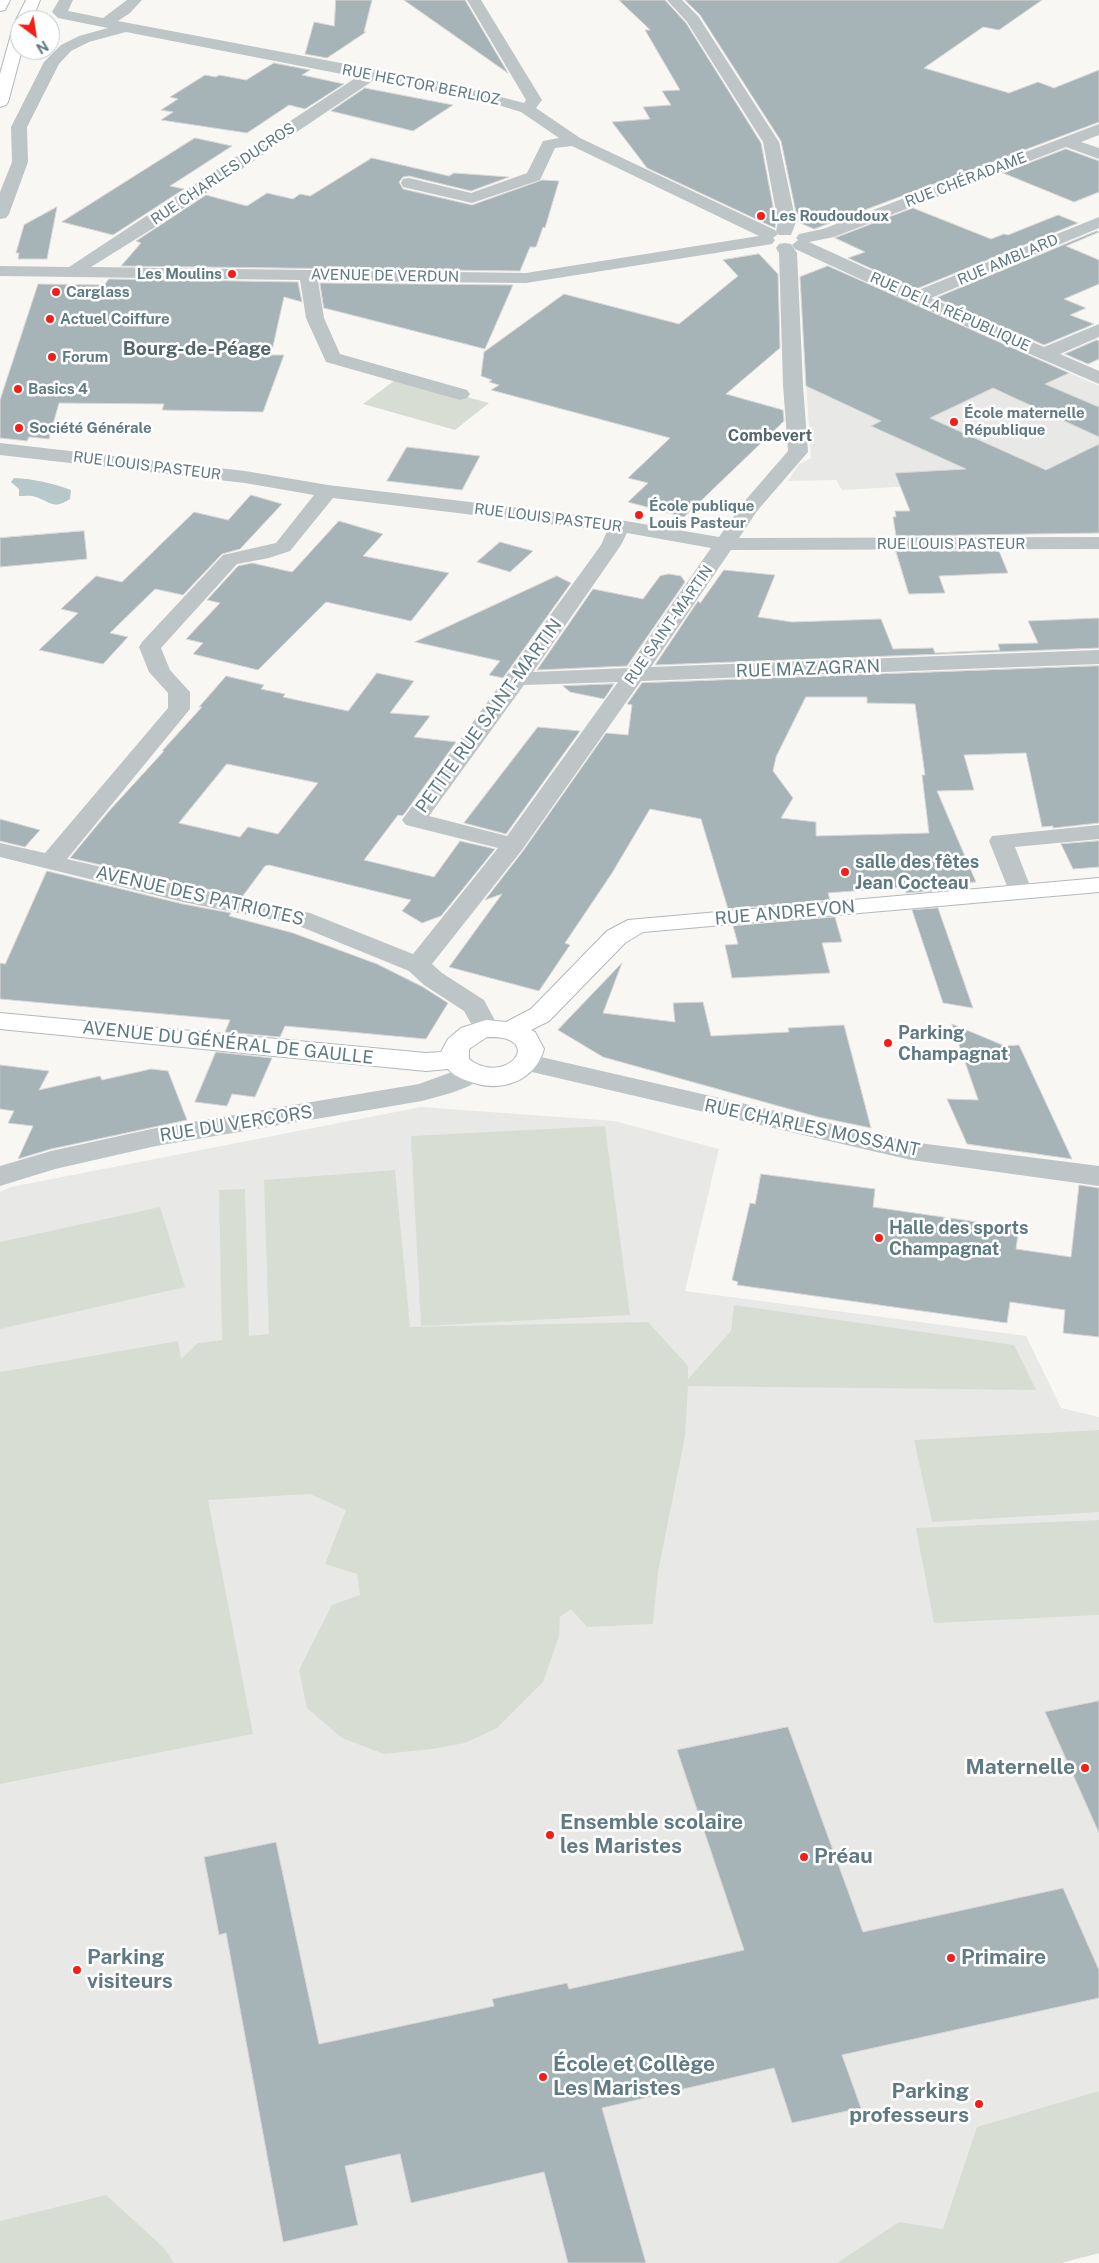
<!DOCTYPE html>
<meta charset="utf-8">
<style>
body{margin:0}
#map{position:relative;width:1099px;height:2263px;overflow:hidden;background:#f8f7f4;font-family:"Public Sans",sans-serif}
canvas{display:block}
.north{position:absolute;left:10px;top:10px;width:50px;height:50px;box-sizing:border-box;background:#fff;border:1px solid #bfcacd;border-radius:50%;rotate:149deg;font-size:14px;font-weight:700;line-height:20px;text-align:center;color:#5f7a82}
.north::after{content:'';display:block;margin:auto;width:18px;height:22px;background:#f41d17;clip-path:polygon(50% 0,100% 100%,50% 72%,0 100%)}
</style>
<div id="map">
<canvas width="1099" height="2263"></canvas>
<div class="north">N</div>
</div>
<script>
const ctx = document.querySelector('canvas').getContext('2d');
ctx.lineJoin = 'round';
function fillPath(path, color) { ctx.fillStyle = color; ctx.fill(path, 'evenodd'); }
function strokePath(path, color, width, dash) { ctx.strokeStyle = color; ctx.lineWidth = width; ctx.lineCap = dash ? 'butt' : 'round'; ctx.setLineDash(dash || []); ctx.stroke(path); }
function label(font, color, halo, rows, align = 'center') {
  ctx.font = font + ' "Public Sans",sans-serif'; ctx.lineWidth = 5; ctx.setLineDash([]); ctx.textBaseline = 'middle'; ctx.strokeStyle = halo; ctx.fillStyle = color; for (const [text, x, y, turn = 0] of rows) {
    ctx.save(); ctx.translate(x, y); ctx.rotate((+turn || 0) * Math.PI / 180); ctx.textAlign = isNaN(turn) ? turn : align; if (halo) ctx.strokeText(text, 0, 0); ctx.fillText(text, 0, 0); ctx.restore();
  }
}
const built = new Path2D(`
 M1000 342 1099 386V476L842 490 836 480 788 481 798 465 811 458 806 383Z
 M421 1107 615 1121 719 1149 685 1291 1026 1336 1061 1408 1099 1417V2253L1061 2263H0V1192L11 1187Z`);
const green = new Path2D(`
 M398 378 489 403 455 430 363 404Z
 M605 1126 630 1315 421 1326 411 1136Z
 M395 1170 410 1327 648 1322 688 1366V1379L731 1331 734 1305 1014 1345 1036 1390 688 1386 685 1436 658 1572 653 1624 587 1627 571 1609 560 1617 559 1636 543 1682 497 1728 465 1743 432 1749 384 1754 342 1738 307 1708 299 1670 332 1605 360 1595 357 1574 325 1564 346 1510 310 1494 208 1500 253 1734 0 1784V1372L178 1341 181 1359 198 1343 222 1340 219 1190 245 1189 249 1336 269 1334 264 1180Z
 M160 1207 185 1287 0 1329V1242Z
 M1099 1430V1512L932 1522 914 1440Z
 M1099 1520V1615L934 1623 916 1528Z
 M1099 2091V2253L1061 2263H837L899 2222 943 2229 977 2127Z
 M106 2195 164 2248 174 2263H0V2221Z`);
const water = new Path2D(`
 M14 478C34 479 52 483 71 490L70 499C53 510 51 502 36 497 31 495 25 496 19 496V489L11 482Z`);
const building = new Path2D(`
 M336 0H372L364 32H366L327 58 305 54 314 22 334 26Z
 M404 0H465L508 73Z
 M619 0H665L686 23 761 143 776 222 775 228 647 168 612 122 650 119 643 107 671 105 662 91 680 90 645 30H650Z
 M685 0H1042L999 30 983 27 924 68 1009 93 1038 82 1054 88 1099 70V122L814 229 798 222 781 141 700 15Z
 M274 63 310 70 302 75 344 84 305 109 289 105 247 133 161 120 173 112 161 110 178 99 170 97 205 75 216 77 219 75 246 80Z
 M365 88 453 105 413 131 331 111Z
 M195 138 232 146 170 186 184 189 113 235 62 222Z
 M1066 149 1099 161V192L1074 202 1003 173Z
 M372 158 449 176 454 173 509 177 471 191 409 176 403 177 399 182 403 189 472 205 542 180 559 181 545 228 543 227 536 247H530L520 271 121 266 141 243 136 241 206 195 247 206 267 193 293 199 300 194 310 196Z
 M57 207 47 259H18L19 253H16L24 225Z
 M913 208 991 239 1004 234 1008 235 1058 215 1078 223 916 289 848 258 865 252 835 238Z
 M1097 231 1099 232 1066 246 1099 260V284L1064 299 1086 308 1070 315 1094 324 1044 345 936 298Z
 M759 254 778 274 780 348 726 394 783 410 784 421 684 517 628 502 648 483 628 478 670 438 491 390 499 385 489 382 492 380 481 376 484 352 564 294 679 324 738 276 723 260Z
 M828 266 1069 373 1045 384 1099 407V437L993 388 930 418 1046 470 1099 444V533L896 536 893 517H896L895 511H910L895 473 966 469 871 426 881 421 806 386 800 277Z
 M109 279 298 282 302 302 284 297 271 355H284L263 412 162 410 164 404 59 403 49 439 29 437 27 441 0 438V400L38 284 104 285Z
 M320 283 513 285 485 349 324 308Z
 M1097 340 1099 341V359L1088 364 1065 354Z
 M407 447 480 456 462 490 387 481Z
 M251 495 282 504 240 549 222 554 183 595 155 589 110 633 128 637 103 664 39 650 78 613 61 609 96 576 122 582 194 512 228 520Z
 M339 521 383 534 363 556 449 573 411 621 326 602 258 670 193 654 203 643 186 639 220 603 207 600 238 566 252 563 292 572Z
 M84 531 87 559 0 567V538Z
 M500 542 533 551 510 572 477 562Z
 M896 551H999L1008 573 939 576 945 593 909 594Z
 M724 570 775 575 758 617 792 622 881 619 893 649 933 648 935 653 1000 650 998 644 1038 643 1028 621 1099 618V648L655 665 698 601 700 603Z
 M669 574 681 576 685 582 627 666 537 670 593 589 643 599 660 576Z
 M557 576 571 583 503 678 489 675 500 661 415 642Z
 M1099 666V823L1053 828V826L1042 827 1026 753 964 755 974 790 937 791 976 882 930 885 932 891 906 893 904 887 828 893 830 900 728 909 701 819 650 809 612 873 565 943 570 945 539 991 449 967 502 894 485 900 523 851 606 733 628 735 632 705 627 704 642 683ZM806 697H867V703L915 704 925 775H922L929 833 816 836V822L781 818 793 798 773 771 776 757Z
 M377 673 414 681 390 713 430 716 414 737 456 742 405 813 402 816 398 815 364 860 434 877 460 841 495 849 441 916 422 923 402 911 411 900 269 865 265 866 242 897 70 858 109 811 164 751H162L202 707H199L226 676 264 685 261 689 285 694 283 697 348 711ZM227 764 318 783 278 834 248 827 240 837 179 823Z
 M614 684 604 699 570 692 563 686Z
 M538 727 580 731 506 834 464 823Z
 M0 819 40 830 25 847 0 841Z
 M1099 841V867L1073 869 1061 844Z
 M47 871 183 904 231 913 229 916 293 933 377 964 423 987 448 1003 426 1039 285 1026 280 1037 225 1032 230 1020 0 999V963L5 964Z
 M938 908 973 1008 943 1003 912 910Z
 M835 917 842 942 822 943 830 973 732 978 725 945 738 944 733 926Z
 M622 963 603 1013 675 1022 673 1003 703 1002 711 1036 789 1032 788 1028 844 1025 871 1128 818 1117 603 1057 558 1030Z
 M952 1024 1005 1046 1019 1045 1072 1159 967 1144 947 1099 978 1100Z
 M216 1052 272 1058 255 1097 232 1094 227 1106 195 1102Z
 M0 1065 49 1071 39 1090 100 1076 102 1080 151 1069 168 1071 187 1120 51 1149 18 1159 33 1126 8 1123 14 1111 0 1109Z
 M761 1174 875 1189 873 1207 1019 1228 1016 1249 1071 1257 1079 1185 1099 1188V1337L1063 1333 1065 1310 1010 1302 1007 1323 737 1285 738 1282 732 1280 750 1203 755 1204Z
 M1099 1701V1833L1045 1712Z
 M788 1727 863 1932 1063 1888 1099 1970V1998L842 2055 861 2108 792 2123 774 2068 602 2108 646 2263H568L544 2172 411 2203 400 2154 345 2166 358 2225 283 2242 226 1933 219 1935 204 1857 276 1842 319 2044 494 2006 492 1999 567 1983 569 1989 744 1950 677 1750Z`);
const minor = new Path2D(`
 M59 0H73L68 11 103 18 127 0H142L130 13 118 21 447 83 524 103 526 100 467 0H481L542 100 536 108 580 138 775 230 778 234 773 238 775 240 772 244 766 245 526 283 318 281 324 318 340 354 467 390 470 394 467 398 460 400 326 362 306 318 300 280 0 276V266L69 267 357 77 126 32 89 42 71 51 59 64 27 127 28 162 9 214 6 218 0 219V192L12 162 11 127 44 62 61 45 79 36 108 28 58 18 52 12ZM374 80 447 93 498 105 521 112 559 138 543 141 527 173 471 193 409 178 403 179 401 183 403 187 472 203 540 180 555 148 572 146 759 236 526 273 91 267 160 224Z
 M667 0H682L698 16 779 142 796 222 791 235H779L776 231 778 222 763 142 687 22Z
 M1099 124V135L1081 142 1099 148V159L1066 147 834 237 809 242 916 291 1099 217V228L931 298 1044 347 1099 324V337L1060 354 1099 371V384L910 302 795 249 792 245 798 240 796 238 799 234 823 229Z
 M785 243 791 244 797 253 803 385 808 452 757 511 739 538 1099 537V549L731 550 651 667 1099 650V664L641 681 522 850 432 964 442 973 484 1000 499 1028 495 1034 486 1036 477 1034 464 1011 424 985 409 971 294 924 183 902 0 857V843L45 853 168 708V693L149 672 139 647 142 642 223 555 276 543 314 495 245 483 0 455V443L245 471 328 485 620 520 719 537 743 503 788 451 783 385 779 253 776 248 779 244ZM333 498 607 531 601 545 402 820 406 825 498 848 413 954 310 913 183 886 67 859 190 709V692L170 670 161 648 237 564 269 558 290 551ZM627 533 711 548 628 668 533 672 621 545ZM618 682 507 836 429 816 524 685Z
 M1099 825V839L1015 847 1032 891 1029 896 1020 898 1011 896 989 841 992 836Z
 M528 1054 911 1142 1099 1166V1186L911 1160 519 1069 515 1063 519 1057Z
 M471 1065 480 1068 484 1074C475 1089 439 1096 422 1101L156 1146 55 1169 0 1186V1166L51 1151 156 1128 419 1084Z`);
const major = new Path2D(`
 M0 0H10L5 10 0 11Z
 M26 0H40L32 20H20L19 23 16 20Z
 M20 26V50H22L8 102 6 105 0 107V74L12 31 15 28Z
 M1099 878V892L643 932 625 943 549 1021 531 1030 535 1032 544 1049C535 1081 502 1093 471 1082 462 1079 454 1076 448 1069L426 1071 0 1029V1013L426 1053 441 1052 448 1039 461 1028 486 1020 506 1022 531 1009 607 931 628 920ZM487 1037C496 1037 507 1037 514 1043 529 1056 497 1081 469 1059V1049Z`);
const markers = [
 [761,216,5,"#f41d17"],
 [232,274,5,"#f41d17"],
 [56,292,5,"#f41d17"],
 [50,319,5,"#f41d17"],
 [52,357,5,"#f41d17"],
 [18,389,5,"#f41d17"],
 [954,422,5,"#f41d17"],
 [19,428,5,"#f41d17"],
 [639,515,5,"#f41d17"],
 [845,872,5,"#f41d17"],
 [888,1043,5,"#f41d17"],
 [879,1238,5,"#f41d17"],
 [1085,1768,5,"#f41d17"],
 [550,1835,5,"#f41d17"],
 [804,1857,5,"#f41d17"],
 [951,1958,5,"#f41d17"],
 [77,1970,5,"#f41d17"],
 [543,2077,5,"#f41d17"],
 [979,2104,5,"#f41d17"]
];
const farStreetnames = [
 ["RUE HECTOR BERLIOZ",421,85,11],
 ["RUE CHARLES DUCROS",223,174,-34],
 ["RUE CHÉRADAME",966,180,-21],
 ["RUE AMBLARD",1008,260,-23],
 ["AVENUE DE VERDUN",385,276,1],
 ["RUE DE LA RÉPUBLIQUE",950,312,24],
 ["RUE LOUIS PASTEUR",147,466,7],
 ["RUE LOUIS PASTEUR",548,518,7],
 ["RUE LOUIS PASTEUR",951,544],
 ["RUE SAINT-MARTIN",669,625,-55]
];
const farPoinames = [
 ["Les Roudoudoux",771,216],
 ["Les Moulins",222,274,"right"],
 ["Carglass",66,292],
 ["Actuel Coiffure",60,319],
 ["Forum",62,357],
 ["Basics 4",28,389],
 ["École maternelle",964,413],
 ["République",964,430],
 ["Société Générale",29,428],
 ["École publique",649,506],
 ["Louis Pasteur",649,523]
];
const farNeighbourhoodnames = [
 ["Combevert",770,436]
];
const streetNames = [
 ["RUE MAZAGRAN",808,669,-2],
 ["PETITE RUE SAINT-MARTIN",489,716,-54],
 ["AVENUE DES PATRIOTES",200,896,13],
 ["RUE ANDREVON",785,913,-5],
 ["AVENUE DU GÉNÉRAL DE GAULLE",228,1043,6],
 ["RUE DU VERCORS",236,1124,-9],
 ["RUE CHARLES MOSSANT",812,1128,12]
];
const poiNames = [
 ["salle des fêtes",855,862],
 ["Jean Cocteau",855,883],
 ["Parking",898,1033],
 ["Champagnat",898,1054],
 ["Halle des sports",889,1228],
 ["Champagnat",889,1249]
];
const farDistrictnames = [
 ["Bourg-de-Péage",197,349]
];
const nearPoinames = [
 ["Maternelle",1075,1768,"right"],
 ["Ensemble scolaire",560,1823],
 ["les Maristes",560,1847],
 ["Préau",814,1857],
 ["Parking",87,1958],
 ["visiteurs",87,1982],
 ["Primaire",961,1958],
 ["École et Collège",553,2065],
 ["Les Maristes",553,2089],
 ["Parking",969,2092,"right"],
 ["professeurs",969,2116,"right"]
];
fillPath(built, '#e8e9e7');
fillPath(green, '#d8ddd3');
fillPath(water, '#b6c8ca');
fillPath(building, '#a6b4b7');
strokePath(building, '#d9d8d6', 1);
strokePath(major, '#b1b9bc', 2);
fillPath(minor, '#bdc5c7');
fillPath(major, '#fff');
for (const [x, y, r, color] of markers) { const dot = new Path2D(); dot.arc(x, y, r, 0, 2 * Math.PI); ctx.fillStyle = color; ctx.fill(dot); strokePath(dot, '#fff', 2); }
label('15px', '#5f7a82', '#fff', farStreetnames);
label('bold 15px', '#5f7a82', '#fff', farPoinames, 'left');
label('bold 16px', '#52666c', '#fff', farNeighbourhoodnames);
label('18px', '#5f7a82', '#fff', streetNames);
label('bold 18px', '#5f7a82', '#fff', poiNames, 'left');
label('bold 19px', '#52666c', '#fff', farDistrictnames);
label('bold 21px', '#5f7a82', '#fff', nearPoinames, 'left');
</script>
